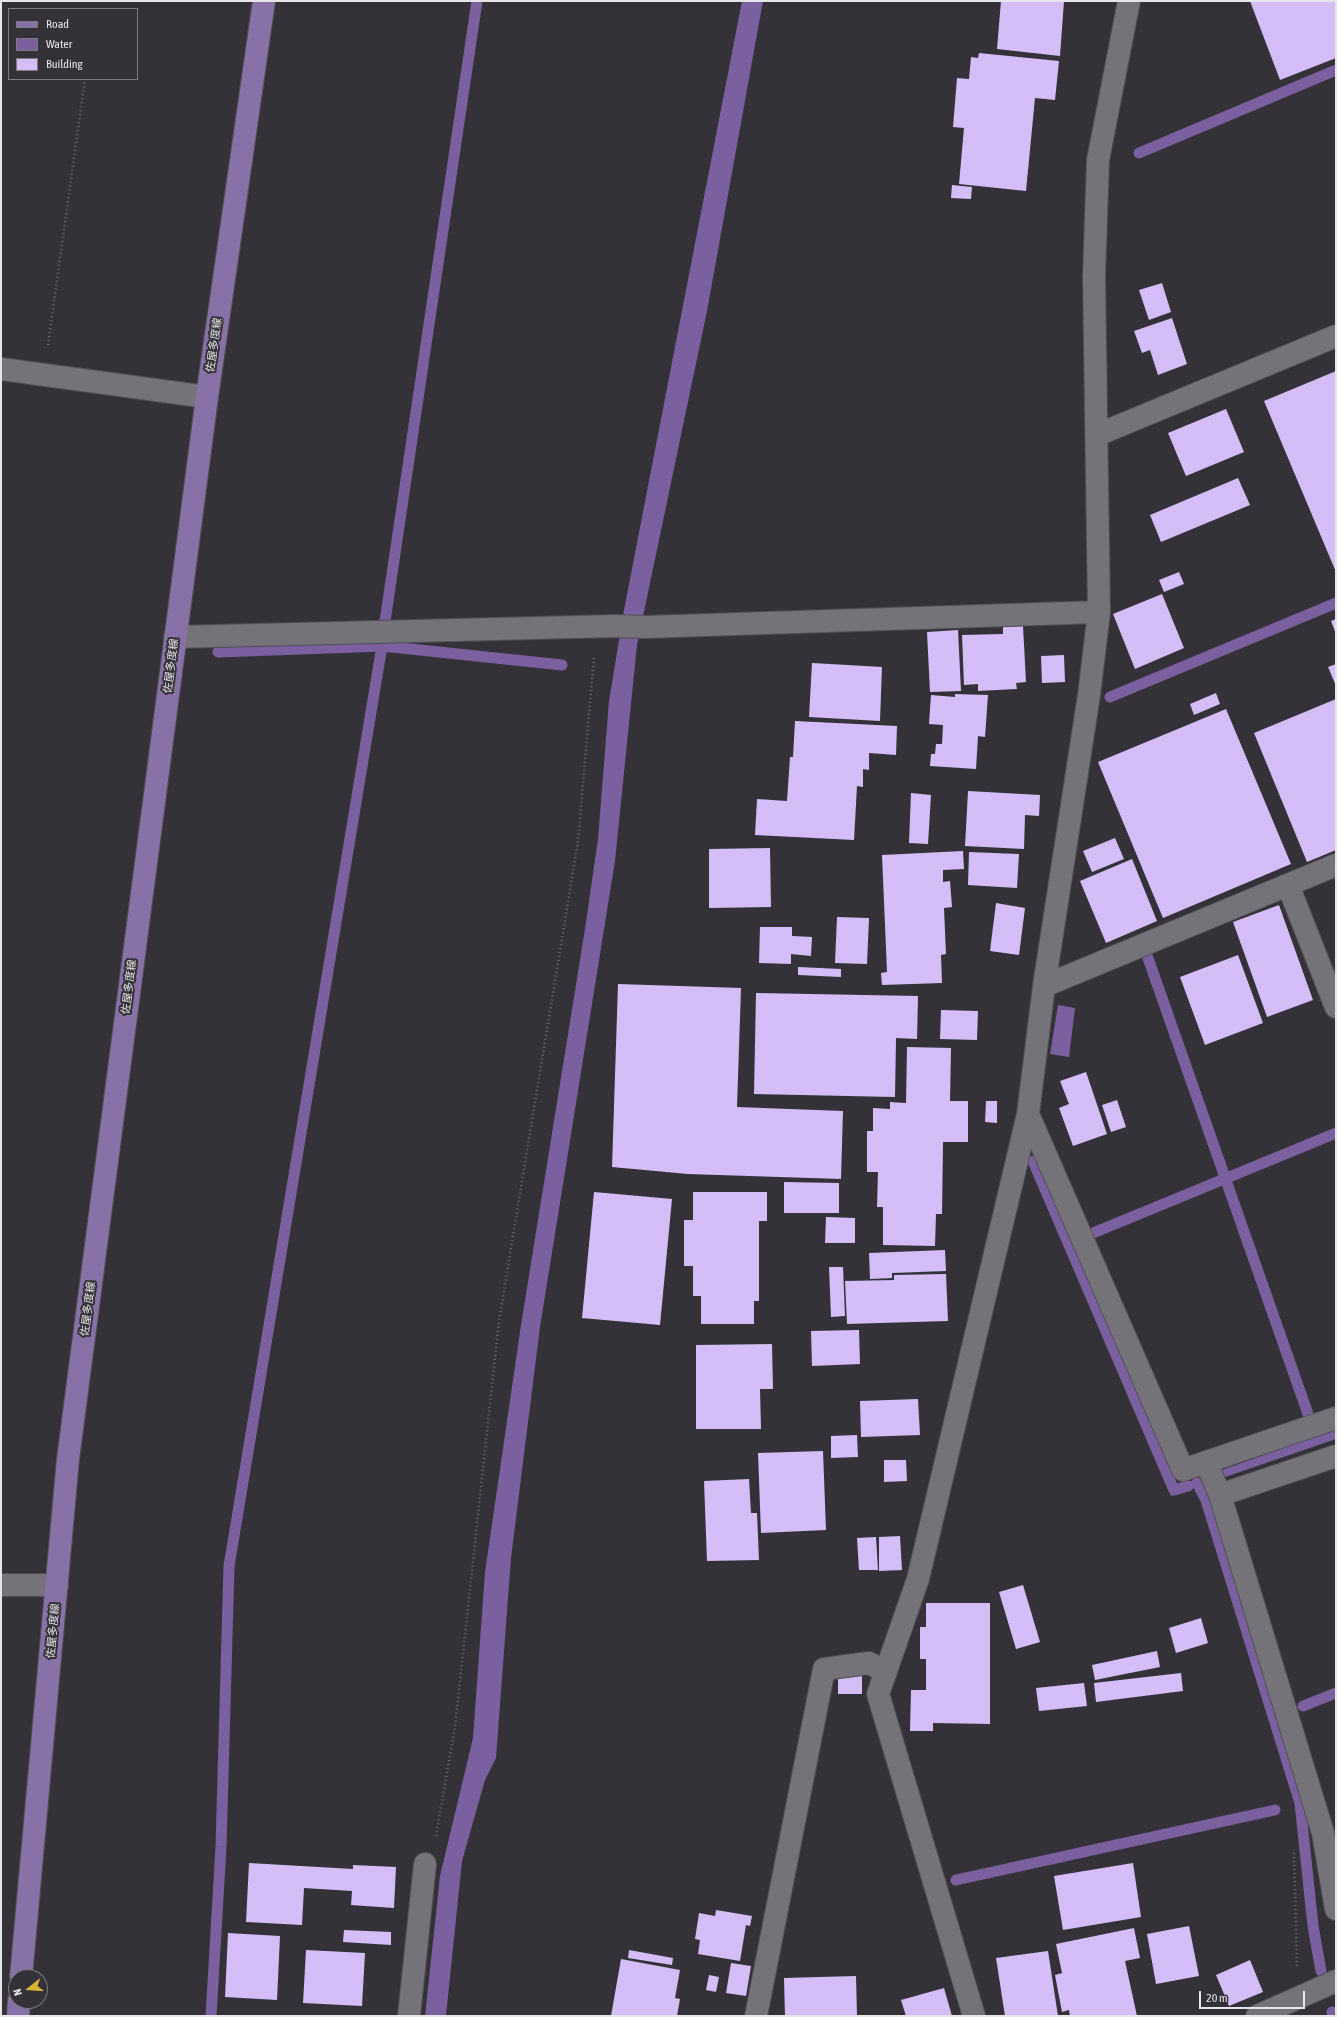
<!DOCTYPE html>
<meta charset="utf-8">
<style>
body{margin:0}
#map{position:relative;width:1337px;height:2017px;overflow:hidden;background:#343238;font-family:"Asap Condensed",sans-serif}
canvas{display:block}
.frame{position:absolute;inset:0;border:2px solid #e7e5e9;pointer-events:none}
.legend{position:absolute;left:8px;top:8px;width:130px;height:72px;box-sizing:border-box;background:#343238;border:1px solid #7c7a7f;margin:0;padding:5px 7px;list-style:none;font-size:12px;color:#e7e5e9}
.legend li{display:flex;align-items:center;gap:8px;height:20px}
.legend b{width:20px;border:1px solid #7c7a7f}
.north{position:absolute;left:8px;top:1969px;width:40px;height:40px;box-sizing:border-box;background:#343238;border:1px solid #7c7a7f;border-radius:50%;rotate:253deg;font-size:11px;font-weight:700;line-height:16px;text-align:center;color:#e7e5e9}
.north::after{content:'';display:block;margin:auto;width:14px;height:18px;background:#d7b434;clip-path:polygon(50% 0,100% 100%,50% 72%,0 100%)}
.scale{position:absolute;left:1199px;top:1991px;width:106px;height:18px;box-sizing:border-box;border:2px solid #e7e5e9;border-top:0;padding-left:5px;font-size:12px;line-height:14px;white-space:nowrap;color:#e7e5e9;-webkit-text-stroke:3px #343238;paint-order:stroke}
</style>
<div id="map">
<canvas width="1337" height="2017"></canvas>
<div class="frame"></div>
<ul class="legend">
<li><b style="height:5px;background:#8871a6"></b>Road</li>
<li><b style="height:11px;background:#7b609f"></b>Water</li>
<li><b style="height:11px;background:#d5bef7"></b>Building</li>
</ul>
<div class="north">N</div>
<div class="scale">20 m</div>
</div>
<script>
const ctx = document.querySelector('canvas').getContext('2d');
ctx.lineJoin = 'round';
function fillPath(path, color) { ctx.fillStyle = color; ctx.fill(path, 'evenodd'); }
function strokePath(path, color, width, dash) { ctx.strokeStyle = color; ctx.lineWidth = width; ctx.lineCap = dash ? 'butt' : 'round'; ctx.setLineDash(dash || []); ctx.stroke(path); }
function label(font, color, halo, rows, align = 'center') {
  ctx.font = font + ' "Asap Condensed","Noto Sans JP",sans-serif'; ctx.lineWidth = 4; ctx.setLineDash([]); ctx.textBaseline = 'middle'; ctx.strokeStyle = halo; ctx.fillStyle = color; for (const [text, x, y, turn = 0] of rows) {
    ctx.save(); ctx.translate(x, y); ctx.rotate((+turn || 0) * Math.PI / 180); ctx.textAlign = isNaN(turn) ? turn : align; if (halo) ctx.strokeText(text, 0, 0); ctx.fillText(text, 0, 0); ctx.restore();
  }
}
const water = new Path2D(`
 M742 1H763L707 311 637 645 615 861 540 1327 511 1558 496 1758 485 1780 462 1861 446 2016H425L440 1876 473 1738 485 1572 521 1325 585 929 598 839 609 701 624 610Z
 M1058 1005 1075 1008 1069 1057 1050 1054Z
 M1336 1429V1439L1170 1496 1177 1486Z`);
const stream = new Path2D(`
 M1139 153 1336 70
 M385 621 477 1
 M218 652 382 646 562 665
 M1110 697 1336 603
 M1148 958 1308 1414
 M1033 1161 1174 1490 1188 1486
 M1093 1233 1336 1133
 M1197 1483 1206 1500 1300 1803 1313 1926 1321 1971
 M1303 1706 1336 1693
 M956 1880 1275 1810
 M1332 2012 1333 2016
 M211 2016 221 1847 229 1566 382 646`);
const building = new Path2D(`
 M1001 1H1064L1060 56 997 49Z
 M1250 1H1336V58L1280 80Z
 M979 53 1059 61 1055 100 1035 98 1026 191 959 184 964 128 953 127 957 78 969 79 971 57 978 58Z
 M952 185 972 187 971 199 951 198Z
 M1162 283 1171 312 1149 320 1139 290Z
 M1172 318 1187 364 1158 375 1150 350 1142 353 1134 331Z
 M1336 371V572L1264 401Z
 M1226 409 1244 452 1186 476 1168 433Z
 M1238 478 1250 505 1161 542 1150 515Z
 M1179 572 1184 584 1164 592 1159 580Z
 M1162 594 1184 648 1135 669 1113 614Z
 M1336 619V634L1331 621Z
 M1023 626 1026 682 1016 683 1017 689 978 691V684L964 685 962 635 1003 634V627Z
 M958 630 961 691 930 692 927 632Z
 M1064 655 1065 682 1042 683 1041 656Z
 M812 663 882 667 880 721 809 717Z
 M1336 664V686L1328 667Z
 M1216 693 1220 704 1194 715 1190 704Z
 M955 694 988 695 985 737 978 736 976 769 930 766 931 754H935L936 744H942L943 725 929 724 931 695 955 697Z
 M1336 699V850L1307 862 1254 733Z
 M1226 709 1291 864 1163 918 1098 762Z
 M795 721 897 726 896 755 869 753V770L863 769V787L857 786 854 840 755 835 757 799 787 801 790 757H793Z
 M968 791 1040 795 1039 816 1025 815 1024 849 965 846Z
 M911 793 931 795 928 844 909 843Z
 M1115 838 1124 859 1092 872 1083 851Z
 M770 848 771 907 709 908V849Z
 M963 851 964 869 943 870V882L950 881 952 907 944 908 946 954 941 955 942 983 882 985 881 973 887 972 882 855Z
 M969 852 1019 854 1017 888 968 885Z
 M1132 859 1157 921 1106 943 1080 881Z
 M996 903 1025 908 1019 955 990 951Z
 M1279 905 1313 1000 1267 1017 1233 922Z
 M837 917 869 918 867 964 835 963Z
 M760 927H792V936L812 937 811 956 791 954V964L759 963Z
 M1238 955 1263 1023 1205 1045 1180 977Z
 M798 967 841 969V977L798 975Z
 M618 984 741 988 737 1107 843 1111 841 1179 688 1174 612 1167Z
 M756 993 918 996 917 1039 896 1038 895 1097 754 1094Z
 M941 1010 978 1011 977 1040 940 1039Z
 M907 1047 951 1048 950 1101H968V1142H943L942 1214H936L935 1246 883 1245V1207H877L878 1172H867V1131H873V1108L890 1109V1102L906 1103Z
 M1086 1072 1107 1134 1073 1146 1059 1108 1069 1104 1060 1081Z
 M1117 1100 1126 1127 1111 1132 1102 1105Z
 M986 1101H997V1123L985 1122Z
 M784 1182 839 1183V1213H784Z
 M594 1192 672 1199 660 1325 582 1318Z
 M693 1192H767V1221H759V1301H754V1324H701V1296H693V1266H684V1220H693Z
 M826 1217 855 1218V1243H825Z
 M945 1250 946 1271 892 1273V1278L870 1279 869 1253Z
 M829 1267H843L845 1316 831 1317Z
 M946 1274 948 1321 847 1324 845 1281 894 1280V1275Z
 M859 1330 860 1364 812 1366 811 1331Z
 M772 1344 773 1389H760L761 1429H696V1345Z
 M918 1399 920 1435 861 1437 860 1401Z
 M857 1435 858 1457 831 1458V1436Z
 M823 1451 826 1530 761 1533 758 1453Z
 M884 1460H906L907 1481 884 1482Z
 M749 1479 751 1513H757L759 1560 707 1561 704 1481Z
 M900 1536 902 1570 879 1571V1537Z
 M876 1537 878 1570H859L857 1538Z
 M1023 1585 1040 1642 1016 1649 999 1592Z
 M926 1603H990V1724L933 1723V1731H910L911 1690H926V1659H920V1627H926Z
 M1201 1618 1208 1643 1176 1653 1169 1628Z
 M1157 1651 1160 1667 1095 1680 1092 1665Z
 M1181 1673 1183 1691 1096 1702 1094 1683Z
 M838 1675 862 1676V1694H838Z
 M1084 1683 1087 1706 1039 1711 1036 1688Z
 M249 1863 353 1869V1865L396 1867 394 1908 351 1905 352 1891 304 1888 302 1925 246 1922Z
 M1133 1863 1141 1917 1063 1930 1054 1876Z
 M716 1910 752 1916 750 1926 746 1925 740 1961 698 1954 700 1940 695 1939 699 1913 715 1916Z
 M1189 1926 1199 1976 1156 1984 1147 1934Z
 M1134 1928 1140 1958 1125 1961 1137 2016H1070L1069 2010 1062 2012 1055 1975 1062 1973 1056 1944Z
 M344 1930 391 1932V1945L343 1942Z
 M228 1933 280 1936 277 2000 225 1997Z
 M306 1950 365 1953 362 2006 303 2003Z
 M629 1950 673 1958 672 1965 628 1958Z
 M1048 1951 1058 2016H1005L996 1958Z
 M621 1959 680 1970 675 1998 680 1999 677 2016H611Z
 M1250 1960 1263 1992 1229 2006 1216 1975Z
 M731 1963 751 1966 746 1996 726 1993Z
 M709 1975 719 1977 716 1992 706 1990Z
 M856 1976 857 2016H785L784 1978Z
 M944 1988 952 2016H906L901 2000Z`);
const path = new Path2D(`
 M48 345 85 79
 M436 1836 455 1727 499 1321 578 841 594 657
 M1294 1853 1297 1966`);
const minor = new Path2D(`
 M1 369 207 397
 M1097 435 1336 336
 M175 637 615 626 646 627 1099 612
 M1288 885 1336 1007
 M1044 986 1336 865
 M1028 1114 1183 1470 1336 1418
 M1206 1462 1220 1495 1323 1833 1336 1909
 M1220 1495 1336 1456
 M1 1585H57
 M409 2016 425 1864
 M756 2016 824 1669 869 1663 886 1672
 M974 2016 878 1694 918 1579 1028 1114 1044 986 1089 695 1099 612 1094 276 1098 160 1129 1
 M1257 2016 1336 1981`);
const major = new Path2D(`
 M21 1977 68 1459 207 397 264 1
 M18 2016 19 2001`);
const streetNames = [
 ["佐屋多度線",214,345,-82],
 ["佐屋多度線",171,666,-83],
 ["佐屋多度線",129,987,-83],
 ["佐屋多度線",88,1309,-83],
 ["佐屋多度線",53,1631,-85]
];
fillPath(water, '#7b609f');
strokePath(stream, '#7b609f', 11);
fillPath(building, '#d5bef7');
strokePath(minor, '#514f54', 24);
strokePath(major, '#514f54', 24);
strokePath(path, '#6d6b70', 2.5, [1, 3]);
strokePath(minor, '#75727a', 22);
strokePath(major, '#8871a6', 22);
label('11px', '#e7e5e9', '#343238', streetNames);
</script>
